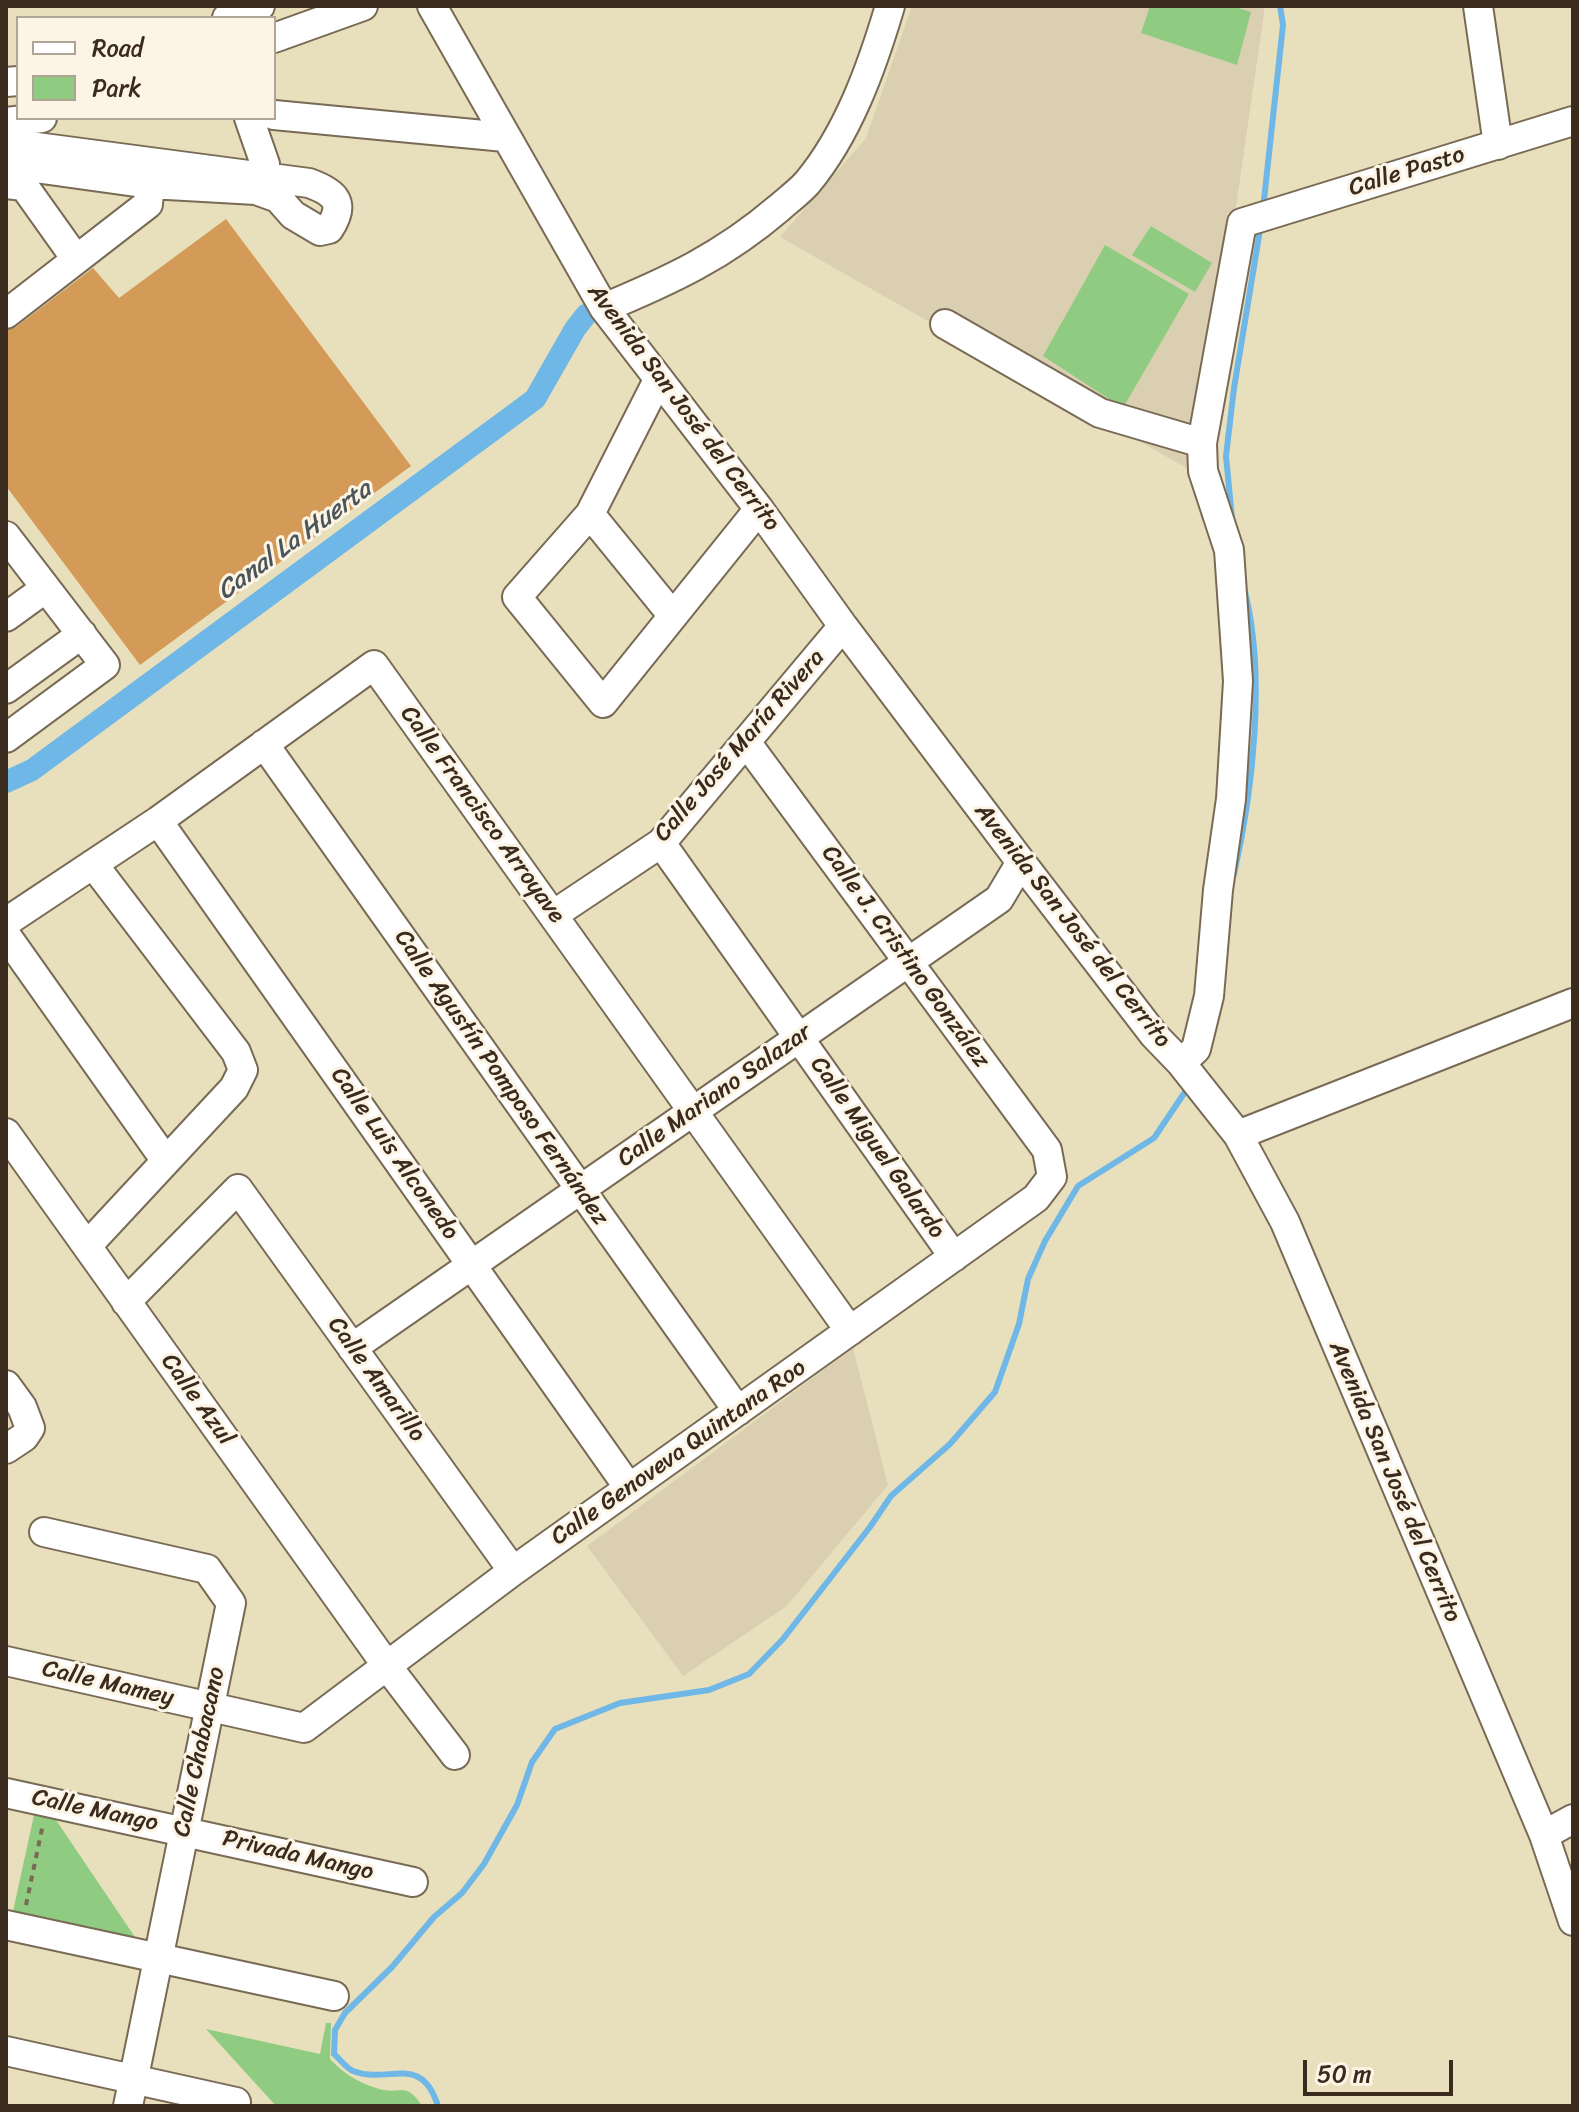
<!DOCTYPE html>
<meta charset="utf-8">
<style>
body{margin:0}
#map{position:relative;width:1579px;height:2112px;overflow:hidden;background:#e8e0bc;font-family:Sriracha,sans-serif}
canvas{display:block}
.frame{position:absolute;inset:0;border:8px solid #3b2a1e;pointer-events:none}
.legend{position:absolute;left:16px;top:16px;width:260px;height:104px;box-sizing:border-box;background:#fcf5e5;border:2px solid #afa495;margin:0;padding:10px 14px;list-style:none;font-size:24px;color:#3b2a1e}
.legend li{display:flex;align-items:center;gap:16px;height:40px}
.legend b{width:40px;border:2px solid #afa495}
.scale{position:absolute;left:1303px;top:2060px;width:150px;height:36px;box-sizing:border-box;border:4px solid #3b2a1e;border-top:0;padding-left:10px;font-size:24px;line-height:28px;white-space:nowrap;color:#3b2a1e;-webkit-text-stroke:6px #fcf5e5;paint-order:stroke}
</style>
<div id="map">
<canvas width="1579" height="2112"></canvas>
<div class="frame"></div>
<ul class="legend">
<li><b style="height:10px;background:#fff"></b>Road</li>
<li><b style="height:22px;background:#8fcc81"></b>Park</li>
</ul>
<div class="scale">50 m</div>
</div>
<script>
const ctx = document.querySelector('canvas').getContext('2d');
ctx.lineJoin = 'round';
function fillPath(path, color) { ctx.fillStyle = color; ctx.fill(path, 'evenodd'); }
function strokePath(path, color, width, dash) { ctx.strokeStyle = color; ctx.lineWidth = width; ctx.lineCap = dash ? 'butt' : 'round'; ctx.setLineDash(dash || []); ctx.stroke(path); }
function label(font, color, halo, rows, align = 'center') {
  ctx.font = font + ' Sriracha,sans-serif'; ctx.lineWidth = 6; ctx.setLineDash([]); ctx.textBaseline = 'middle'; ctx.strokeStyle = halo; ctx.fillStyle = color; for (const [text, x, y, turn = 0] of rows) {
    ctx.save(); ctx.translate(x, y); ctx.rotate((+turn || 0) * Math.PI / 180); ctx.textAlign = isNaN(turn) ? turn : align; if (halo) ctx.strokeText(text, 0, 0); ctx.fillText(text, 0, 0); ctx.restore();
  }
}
const built = new Path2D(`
 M912 6H1265L1231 242 1190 470 780 237 866 138Z
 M853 1348 888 1485 787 1606 683 1676 587 1546Z`);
const green = new Path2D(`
 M1150 6H1232L1251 12 1237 65 1141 33Z
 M1151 226 1212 263 1195 292 1132 255Z
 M1105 245 1189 294 1123 408 1043 356Z
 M34 1815 56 1820 141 1946 12 1916Z
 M326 2023H331L330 2059C344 2074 359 2083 379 2089 401 2095 406 2081 422 2106H276L206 2029 320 2054Z`);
const stream = new Path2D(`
 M1263 209 1283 25 1280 6
 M1232 518 1226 456 1234 388 1261 224
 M1234 874C1253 791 1266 675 1245 592
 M438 2106C421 2052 389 2085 353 2071 346 2068 340 2059 334 2054L335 2030 345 2013 392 1967 434 1917 462 1893 484 1864 517 1805 532 1762 555 1729 620 1703 709 1690 749 1674 783 1639 870 1527 891 1496 950 1444 995 1392 1019 1324 1028 1279 1045 1241 1078 1186 1154 1138 1185 1092`);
const canal = new Path2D(`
 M6 782 32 770 535 399 575 329 586 315`);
const building = new Path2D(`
 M226 219 411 466 140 665 6 486V331L16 327 93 268 119 298Z`);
const path = new Path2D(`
 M26 1905 43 1824`);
const minor = new Path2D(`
 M432 6 604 308 759 509 843 626 1021 862 1154 1035 1181 1063 1238 1135 1285 1222 1544 1835 1573 1921
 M1478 6 1498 145
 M227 18 260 6
 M274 38 363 6
 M6 82 18 81
 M274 115 505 137
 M249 118 265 164
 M6 122 42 118
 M6 143 309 183C334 192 347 202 329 229L320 231 293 215 278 198 256 190 150 184 6 164
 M6 184 24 186 76 259
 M604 308C671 280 723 256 779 208 788 200 799 192 807 183 848 134 872 67 890 6
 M6 314 148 204 150 184
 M945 324 1100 413 1202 443
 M658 380 590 514 517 597 603 703 759 509
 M590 514 673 616
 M6 536 105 665 6 738
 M6 617 46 588
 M6 689 82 634
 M264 744 738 1411
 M158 821 629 1488
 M661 843 954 1257
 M553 915 661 843 843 626
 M6 922 158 821 374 665 850 1331
 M6 935 166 1161
 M1181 1063 1196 1049 1209 996 1218 890 1231 799 1238 681 1229 550 1203 471 1202 443 1242 223 1573 121
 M6 1133 387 1666 455 1755
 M1238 1135 1573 1003
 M87 1246 234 1088 243 1070 236 1052 93 864
 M126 1302 238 1189 513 1571
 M352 1348 999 899 1021 862
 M6 1385 22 1407 30 1428 24 1437 6 1449
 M44 1532 207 1569 231 1603 128 2106
 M6 1661 304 1728 513 1571 1036 1198 1052 1177 1047 1150 746 742
 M6 1793 413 1882
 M1544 1835 1573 1819
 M6 1925 334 1996
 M6 2051 236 2102`);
const streetNames = [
 ["Calle Pasto",1407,172,-17],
 ["Avenida San José del Cerrito",683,408,53],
 ["Calle José María Rivera",740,746,-49],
 ["Calle Francisco Arroyave",482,815,54],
 ["Avenida San José del Cerrito",1072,926,52],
 ["Calle J. Cristino González",905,957,54],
 ["Calle Agustín Pomposo Fernández",501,1078,55],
 ["Calle Mariano Salazar",715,1096,-35],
 ["Calle Miguel Galardo",877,1148,55],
 ["Calle Luis Alconedo",394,1154,55],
 ["Calle Amarillo",376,1380,54],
 ["Calle Azul",197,1400,54],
 ["Calle Genoveva Quintana Roo",679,1453,-35],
 ["Avenida San José del Cerrito",1394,1482,67],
 ["Calle Mamey",108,1684,13],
 ["Calle Chabacano",200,1752,-78],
 ["Calle Mango",95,1811,12],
 ["Privada Mango",298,1856,13]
];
const waterNames = [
 ["Canal La Huerta",295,541,-36]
];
fillPath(built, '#dad0b1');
fillPath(green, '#8fcc81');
strokePath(stream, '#6eb7e6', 6);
strokePath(canal, '#6eb7e6', 22);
fillPath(building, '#d49a57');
strokePath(minor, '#786a55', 32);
strokePath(path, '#786a55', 4, [6, 6]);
strokePath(minor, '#fff', 28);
label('24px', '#3b2a1e', '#fcf5e5', streetNames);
label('italic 26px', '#4a545a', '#fcf5e5', waterNames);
</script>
